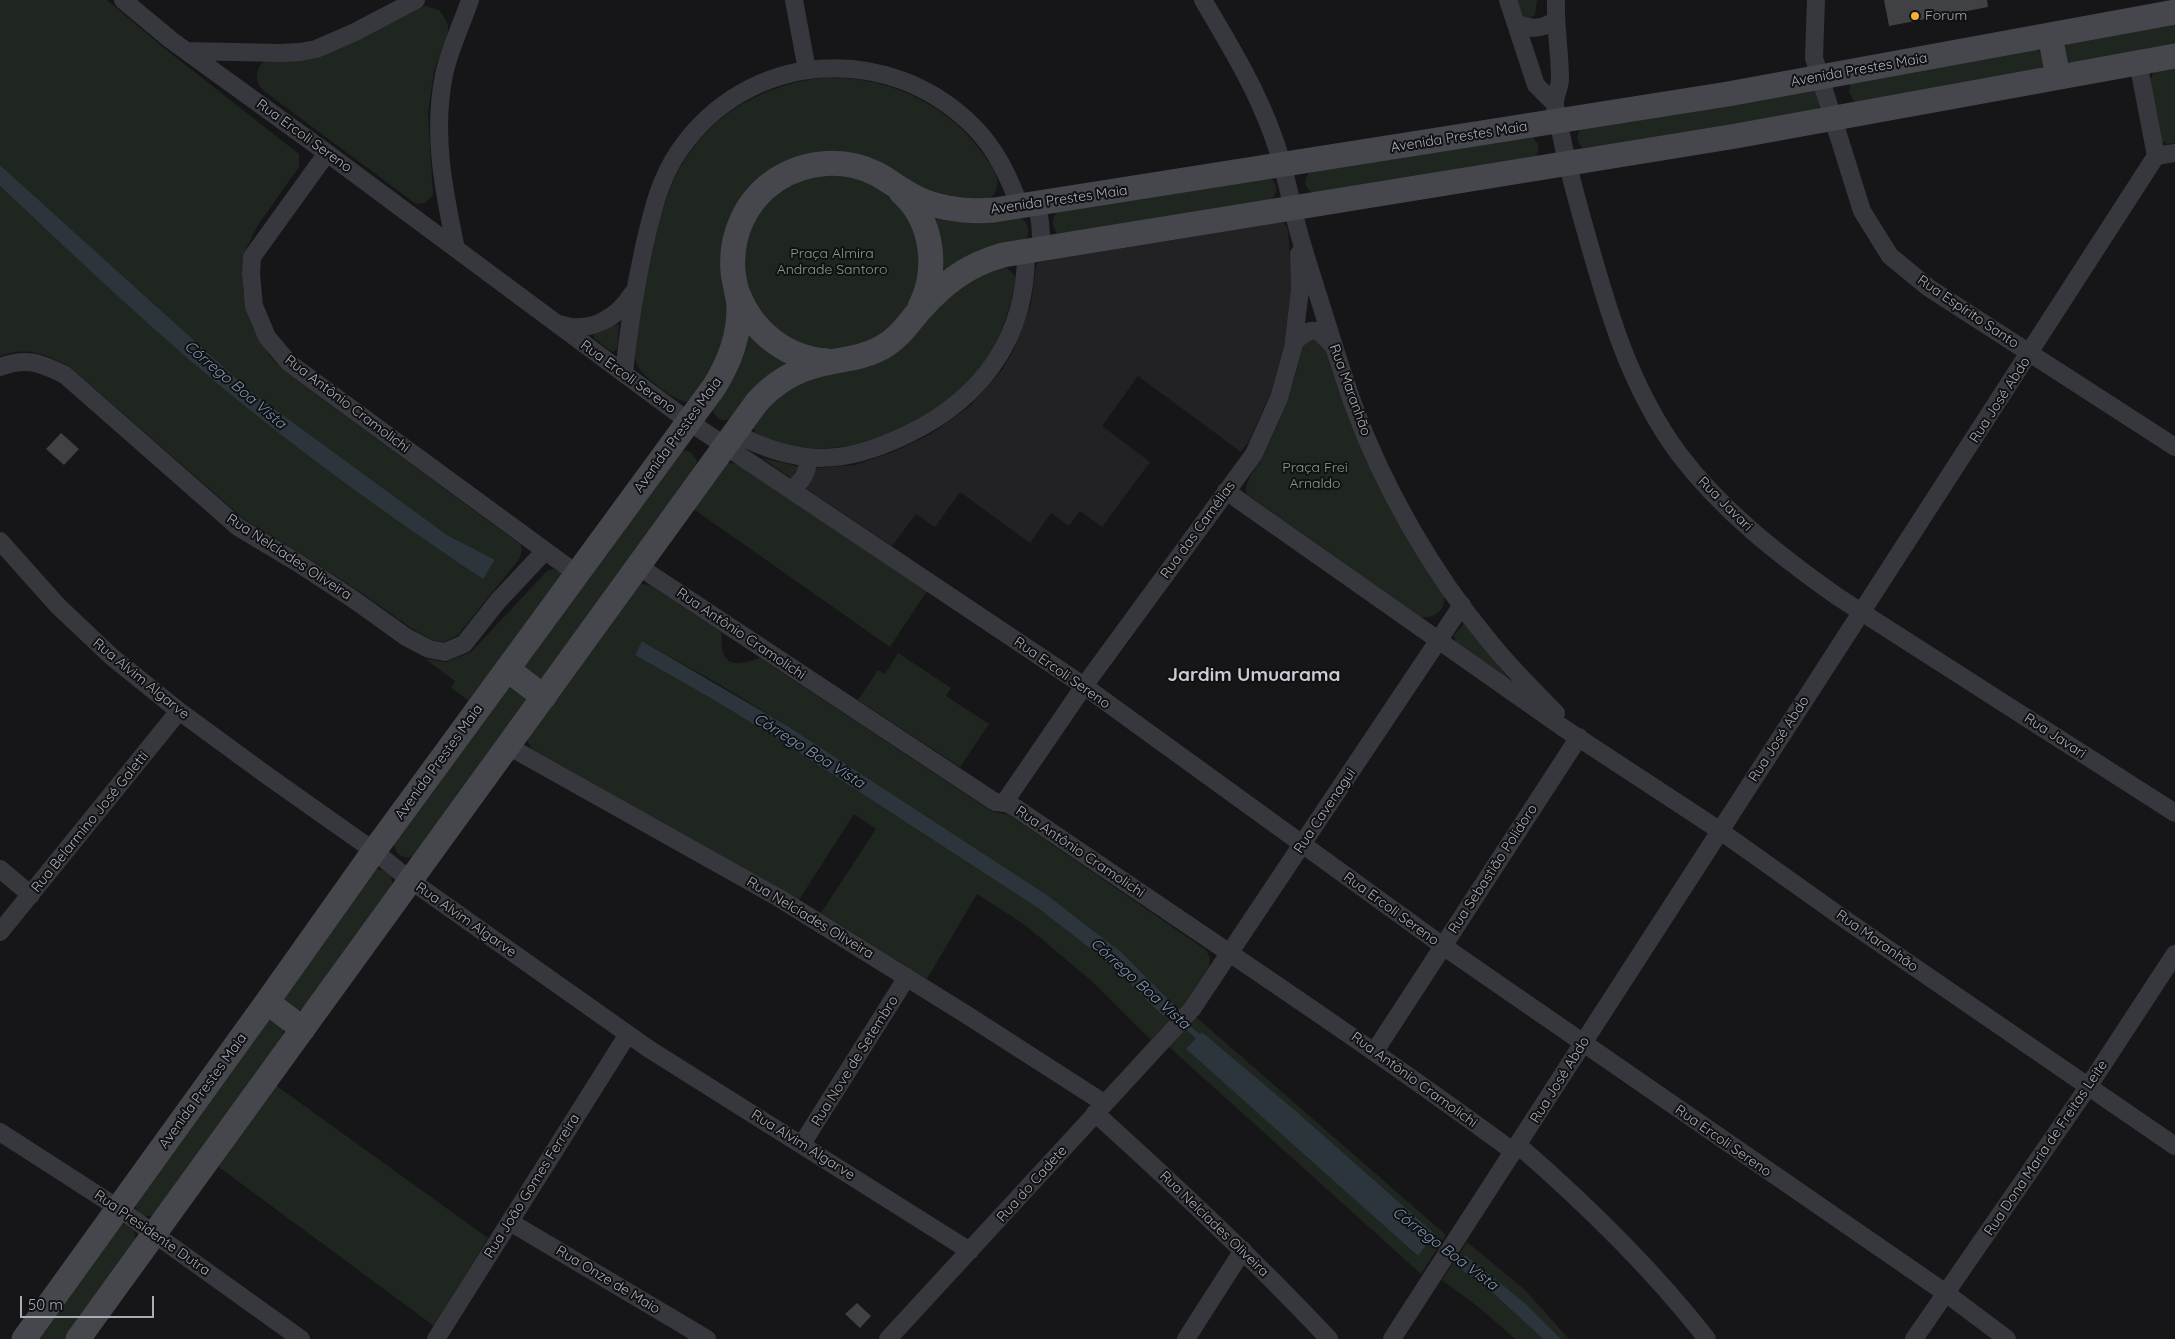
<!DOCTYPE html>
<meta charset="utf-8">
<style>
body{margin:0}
#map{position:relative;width:2175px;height:1339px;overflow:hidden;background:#161618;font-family:Quicksand,sans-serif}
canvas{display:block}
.scale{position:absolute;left:20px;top:1296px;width:134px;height:22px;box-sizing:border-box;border:2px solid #a8adb8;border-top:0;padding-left:6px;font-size:15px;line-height:18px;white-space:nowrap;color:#a8adb8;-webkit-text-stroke:4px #111113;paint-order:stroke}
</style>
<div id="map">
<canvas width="2175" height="1339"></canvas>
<div class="scale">50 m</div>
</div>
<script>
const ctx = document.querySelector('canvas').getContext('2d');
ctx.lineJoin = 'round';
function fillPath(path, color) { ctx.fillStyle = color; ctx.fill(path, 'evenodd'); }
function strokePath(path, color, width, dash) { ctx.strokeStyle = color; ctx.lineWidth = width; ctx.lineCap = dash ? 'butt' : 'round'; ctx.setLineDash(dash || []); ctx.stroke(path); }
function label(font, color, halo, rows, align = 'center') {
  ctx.font = font + ' Quicksand,sans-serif'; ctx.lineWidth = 4; ctx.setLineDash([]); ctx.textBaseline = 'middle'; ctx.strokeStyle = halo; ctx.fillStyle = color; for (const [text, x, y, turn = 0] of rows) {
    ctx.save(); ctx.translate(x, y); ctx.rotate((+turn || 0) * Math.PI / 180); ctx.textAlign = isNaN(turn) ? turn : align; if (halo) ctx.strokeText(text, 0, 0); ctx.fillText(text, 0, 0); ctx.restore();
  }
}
const built = new Path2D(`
 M1283 222 1288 229 1290 260 1291 289 1284 346 1270 395 1249 441 1241 452 1138 376 1102 426 1150 462 1102 527 1080 511 1069 526 1051 513 1030 543 960 492 935 527 916 514 892 546 805 488 816 468 855 465 893 452 931 434 970 406 1002 370 1014 349 1031 303 1036 266 1039 262Z`);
const green = new Path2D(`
 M0 0H107L164 48 299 154V167L258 225 244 253 242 274 243 291 252 325 270 356 283 370 521 545 522 549 520 558 458 635 444 642 432 640 411 628 359 591 303 555 244 519 70 367C45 354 29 346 0 356V186L134 310 255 414 483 578 495 561 447 535 250 391 0 165Z
 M1514 0H1537L1535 15 1526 20 1518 13Z
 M426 6 439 10 446 20 448 25V32L434 71 428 113 433 195 425 203 416 204 264 91C255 82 254 72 263 62Z
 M2175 21V47L2073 65 2065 59 2063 50 2069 41Z
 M2035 48 2043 53 2045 63 2039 71 1858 103 1854 101 1849 93 1850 84Z
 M2175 64V143L2167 144 2161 140 2149 82 2155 70Z
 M831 77C895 79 952 106 988 161 997 174 1003 184 991 198L945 199 867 162 752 191 721 358 688 402C676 402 642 376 637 365 631 349 642 303 645 286 652 255 657 223 668 194 695 122 757 83 831 77Z
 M1816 90 1821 103 1816 111 1583 148C1576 142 1576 135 1582 127Z
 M1533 137 1539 146 1537 155 1534 159 1315 194C1304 189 1302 179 1311 171Z
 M831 170 888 190 921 239 917 297 891 333 835 354 778 336 744 287 742 242 774 190Z
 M1271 178C1279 186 1278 195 1269 201L1058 235C1052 227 1051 220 1057 211Z
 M929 216 1021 218C1029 224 1030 231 1026 240L942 274Z
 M1005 266 1016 277C1010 313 998 348 973 377 932 424 851 460 788 445 778 442 765 439 756 433L754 428 777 393 836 368 954 287Z
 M618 324 619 326 617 349 612 352 594 338 593 335Z
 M745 328 793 361 732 419C722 422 716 419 712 409Z
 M1321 337 1443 591C1448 608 1437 619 1420 617L1247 494C1243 481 1257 468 1263 457 1281 418 1297 380 1304 338Z
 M681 450 691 452 697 461 696 466 544 677 539 679 524 667Z
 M762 458 797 466 798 468 791 478Z
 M729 463 738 464 927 591 890 647 692 508 725 465Z
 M553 569 561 573 562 577 472 703 451 688 455 681 425 659 446 662 471 652 547 571Z
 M641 584 650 585 721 632C723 638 721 642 722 648 726 671 746 662 760 658L991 811 1009 815 1206 950 1210 958 1209 967 1185 1004 1151 1040 1094 983 1025 925 977 894 927 979 821 913 876 829 854 814 799 900 532 749 528 742V736L637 586ZM642 641 722 686 789 727 1047 895 1121 952 1174 1005 1163 1016 1110 964 1038 908 781 741 714 700 635 655Z
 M1464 624 1466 625 1510 680 1456 642 1454 635Z
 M898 653 951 688 946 696 989 724 960 767 858 700 878 670 885 674Z
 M507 686 522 687 527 701 414 856C403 860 394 854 394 841Z
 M377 869 383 870 391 876 393 886 304 1008C293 1012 289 1008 284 999L373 871Z
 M1196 1017 1446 1235 1421 1274 1168 1046ZM1202 1032 1297 1112 1435 1234 1418 1256 1186 1049Z
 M269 1019 274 1020 283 1026 284 1036 155 1215C145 1218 138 1215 135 1205Z
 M274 1084 488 1238 434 1326 216 1165Z
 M120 1224 126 1225 134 1231 136 1241 66 1339H33Z
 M1467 1242 1525 1290 1569 1339H1561L1526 1304 1464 1255 1458 1266 1493 1293 1543 1339H1515L1481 1309 1442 1280Z`);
const water = new Path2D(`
 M0 165 250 391 447 535 495 560 483 579C405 527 329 473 256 415 167 344 83 264 0 186Z
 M642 641 789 727 1047 895 1121 952 1174 1005 1163 1016 1110 964 1038 908 781 741 714 700 635 655Z
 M1202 1032 1297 1112 1435 1234 1418 1256 1186 1049Z
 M1465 1255 1526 1304 1561 1339H1543L1493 1293 1457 1266Z`);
const stream = new Path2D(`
 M1165 1007 1203 1041
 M1426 1236 1466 1264`);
const building = new Path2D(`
 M1884 0H1987L1988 7 1889 26Z
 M61 433 79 449 64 465 46 449Z
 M857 1303 871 1316 860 1328 845 1314Z`);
const street = new Path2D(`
 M123 0 171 40 327 153 688 421 1084 686 1443 946 1947 1294 2007 1339
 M794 0 807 70
 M1203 0C1229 44 1256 88 1273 136 1284 165 1289 193 1296 222 1302 246 1310 269 1317 292 1329 330 1340 367 1353 404 1383 487 1433 574 1490 642 1510 667 1533 690 1556 713
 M1508 0 1536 85 1554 103
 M1556 0C1555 27 1560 52 1560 79 1560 88 1554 96 1555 105 1555 114 1559 125 1561 134 1566 160 1573 185 1580 211 1604 296 1625 381 1679 454 1722 511 1780 556 1838 597L2175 813
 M1816 0 1814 58 1862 211 1890 256 1929 288 2175 447
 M1516 23C1531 30 1541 29 1555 21
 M187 51 281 53 300 52 316 49 355 32 416 0
 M2138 62 2156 156
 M327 153 252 257 251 274 254 306 267 337 289 363 577 574
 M1037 205 1040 222 1042 249
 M456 249C444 192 432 134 444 75 449 50 462 24 470 0
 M559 324C588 334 617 319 632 294
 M1294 342C1312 326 1317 327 1332 345
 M0 367C28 357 40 363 65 375L238 527 298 563 353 599 406 637 429 649 445 652 464 644 498 601 545 551
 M624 374C628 331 635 289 644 247 652 213 659 180 679 151 748 50 888 41 973 126 996 149 1009 177 1020 207
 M735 433C798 467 845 465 908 434 983 398 1027 336 1026 251
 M790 489C803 482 808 472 808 457
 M1226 491 1562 727 1719 830 1840 916 2175 1146
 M0 541 58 606 112 657 179 711 265 774 374 851 410 880 489 936 649 1049 970 1251
 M638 566 995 802 1006 803 1016 808C1182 922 1351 1032 1514 1152
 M508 746 779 898 967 1015 1104 1103
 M1004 803 1084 686 1254 454 1279 398 1293 348 1300 289 1299 254
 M0 869 31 895
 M0 932 179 711
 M1375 1051 1579 737
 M1095 1113C1176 1186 1255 1260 1329 1339
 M0 1132 118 1208 301 1339
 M802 1144 907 977
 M1518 1145C1587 1205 1651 1267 1707 1339
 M510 1222 707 1339
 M436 1339 628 1034
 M888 1339 1192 1009 1462 605
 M1186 1339 1243 1250
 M1392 1339 2156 156 2175 153
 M1914 1339 2088 1087 2175 954`);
const secondary = new Path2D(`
 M2050 35 2058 77
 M901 192C933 220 939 270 920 307
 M738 294C753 332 786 358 827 361
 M507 669 544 697
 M267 1002 303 1029
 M24 1339 267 1002 374 851 714 387C729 363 739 337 739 309 739 296 734 284 733 271 730 235 746 200 776 180 807 160 845 158 877 174 893 183 906 194 923 201 946 210 970 212 994 210L1728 94 2175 12
 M78 1339 757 402C773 384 795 370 818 365 840 359 861 359 881 348 898 339 907 325 919 311 944 283 967 265 1003 255L1736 136 2175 56`);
const markers = [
 [1915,16,5,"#f2b134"]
];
const poiNames = [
 ["Forum",1925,16]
];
const streetNames = [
 ["Avenida Prestes Maia",1859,70,-10],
 ["Rua Ercoli Sereno",304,136,36],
 ["Avenida Prestes Maia",1459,137,-9],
 ["Avenida Prestes Maia",1059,200,-8],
 ["Rua Espírito Santo",1968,312,34],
 ["Rua Ercoli Sereno",628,377,36],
 ["Rua Maranhão",1350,390,70],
 ["Rua José Abdo",2000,400,-57],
 ["Rua Antônio Cramolichi",347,404,37],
 ["Avenida Prestes Maia",678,435,-54],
 ["Rua Javari",1725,504,45],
 ["Rua das Camélias",1198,530,-54],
 ["Rua Nelcíades Oliveira",289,557,33],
 ["Rua Antônio Cramolichi",741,634,34],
 ["Rua Ercoli Sereno",1062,673,35],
 ["Rua Alvim Algarve",141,679,39],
 ["Rua Javari",2055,736,33],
 ["Rua José Abdo",1779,739,-57],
 ["Avenida Prestes Maia",439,762,-54],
 ["Rua Cavenagui",1325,811,-56],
 ["Rua Belarmino José Galetti",90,822,-51],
 ["Rua Antônio Cramolichi",1080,852,34],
 ["Rua Sebastião Polidoro",1493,869,-57],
 ["Rua Ercoli Sereno",1391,909,36],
 ["Rua Nelcíades Oliveira",810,918,31],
 ["Rua Alvim Algarve",466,920,35],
 ["Rua Maranhão",1877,941,35],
 ["Rua Nove de Setembro",855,1061,-58],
 ["Rua Antônio Cramolichi",1414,1080,36],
 ["Rua José Abdo",1560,1080,-58],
 ["Avenida Prestes Maia",203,1091,-54],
 ["Rua Ercoli Sereno",1723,1141,35],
 ["Rua Alvim Algarve",803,1145,32],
 ["Rua Dona Maria de Freitas Leite",2046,1148,-56],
 ["Rua do Cadete",1032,1184,-48],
 ["Rua João Gomes Ferreira",532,1186,-58],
 ["Rua Nelcíades Oliveira",1214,1224,44],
 ["Rua Presidente Dutra",152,1233,35],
 ["Rua Onze de Maio",608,1280,31]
];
const parkNames = [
 ["Praça Almira",832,254],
 ["Andrade Santoro",832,270],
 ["Praça Frei",1315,468],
 ["Arnaldo",1315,484]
];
const waterNames = [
 ["Córrego Boa Vista",235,385,40],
 ["Córrego Boa Vista",809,751,32],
 ["Córrego Boa Vista",1140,984,42],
 ["Córrego Boa Vista",1445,1249,37]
];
const districtNames = [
 ["Jardim Umuarama",1254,675]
];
fillPath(built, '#222225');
fillPath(green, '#1e261f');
fillPath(water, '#2c353c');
strokePath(stream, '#2c353c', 5.5);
fillPath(building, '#404145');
strokePath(street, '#37383d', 18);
strokePath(secondary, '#45474d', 25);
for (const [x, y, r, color] of markers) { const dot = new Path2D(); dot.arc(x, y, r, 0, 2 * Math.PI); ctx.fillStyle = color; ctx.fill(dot); strokePath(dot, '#111113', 2); }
label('14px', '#a8adb8', '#111113', poiNames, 'left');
label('14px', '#a8adb8', '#111113', streetNames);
label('14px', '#7fa381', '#111113', parkNames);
label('italic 15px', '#7f9bb3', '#111113', waterNames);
label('bold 19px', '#c9ccd4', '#111113', districtNames);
</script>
